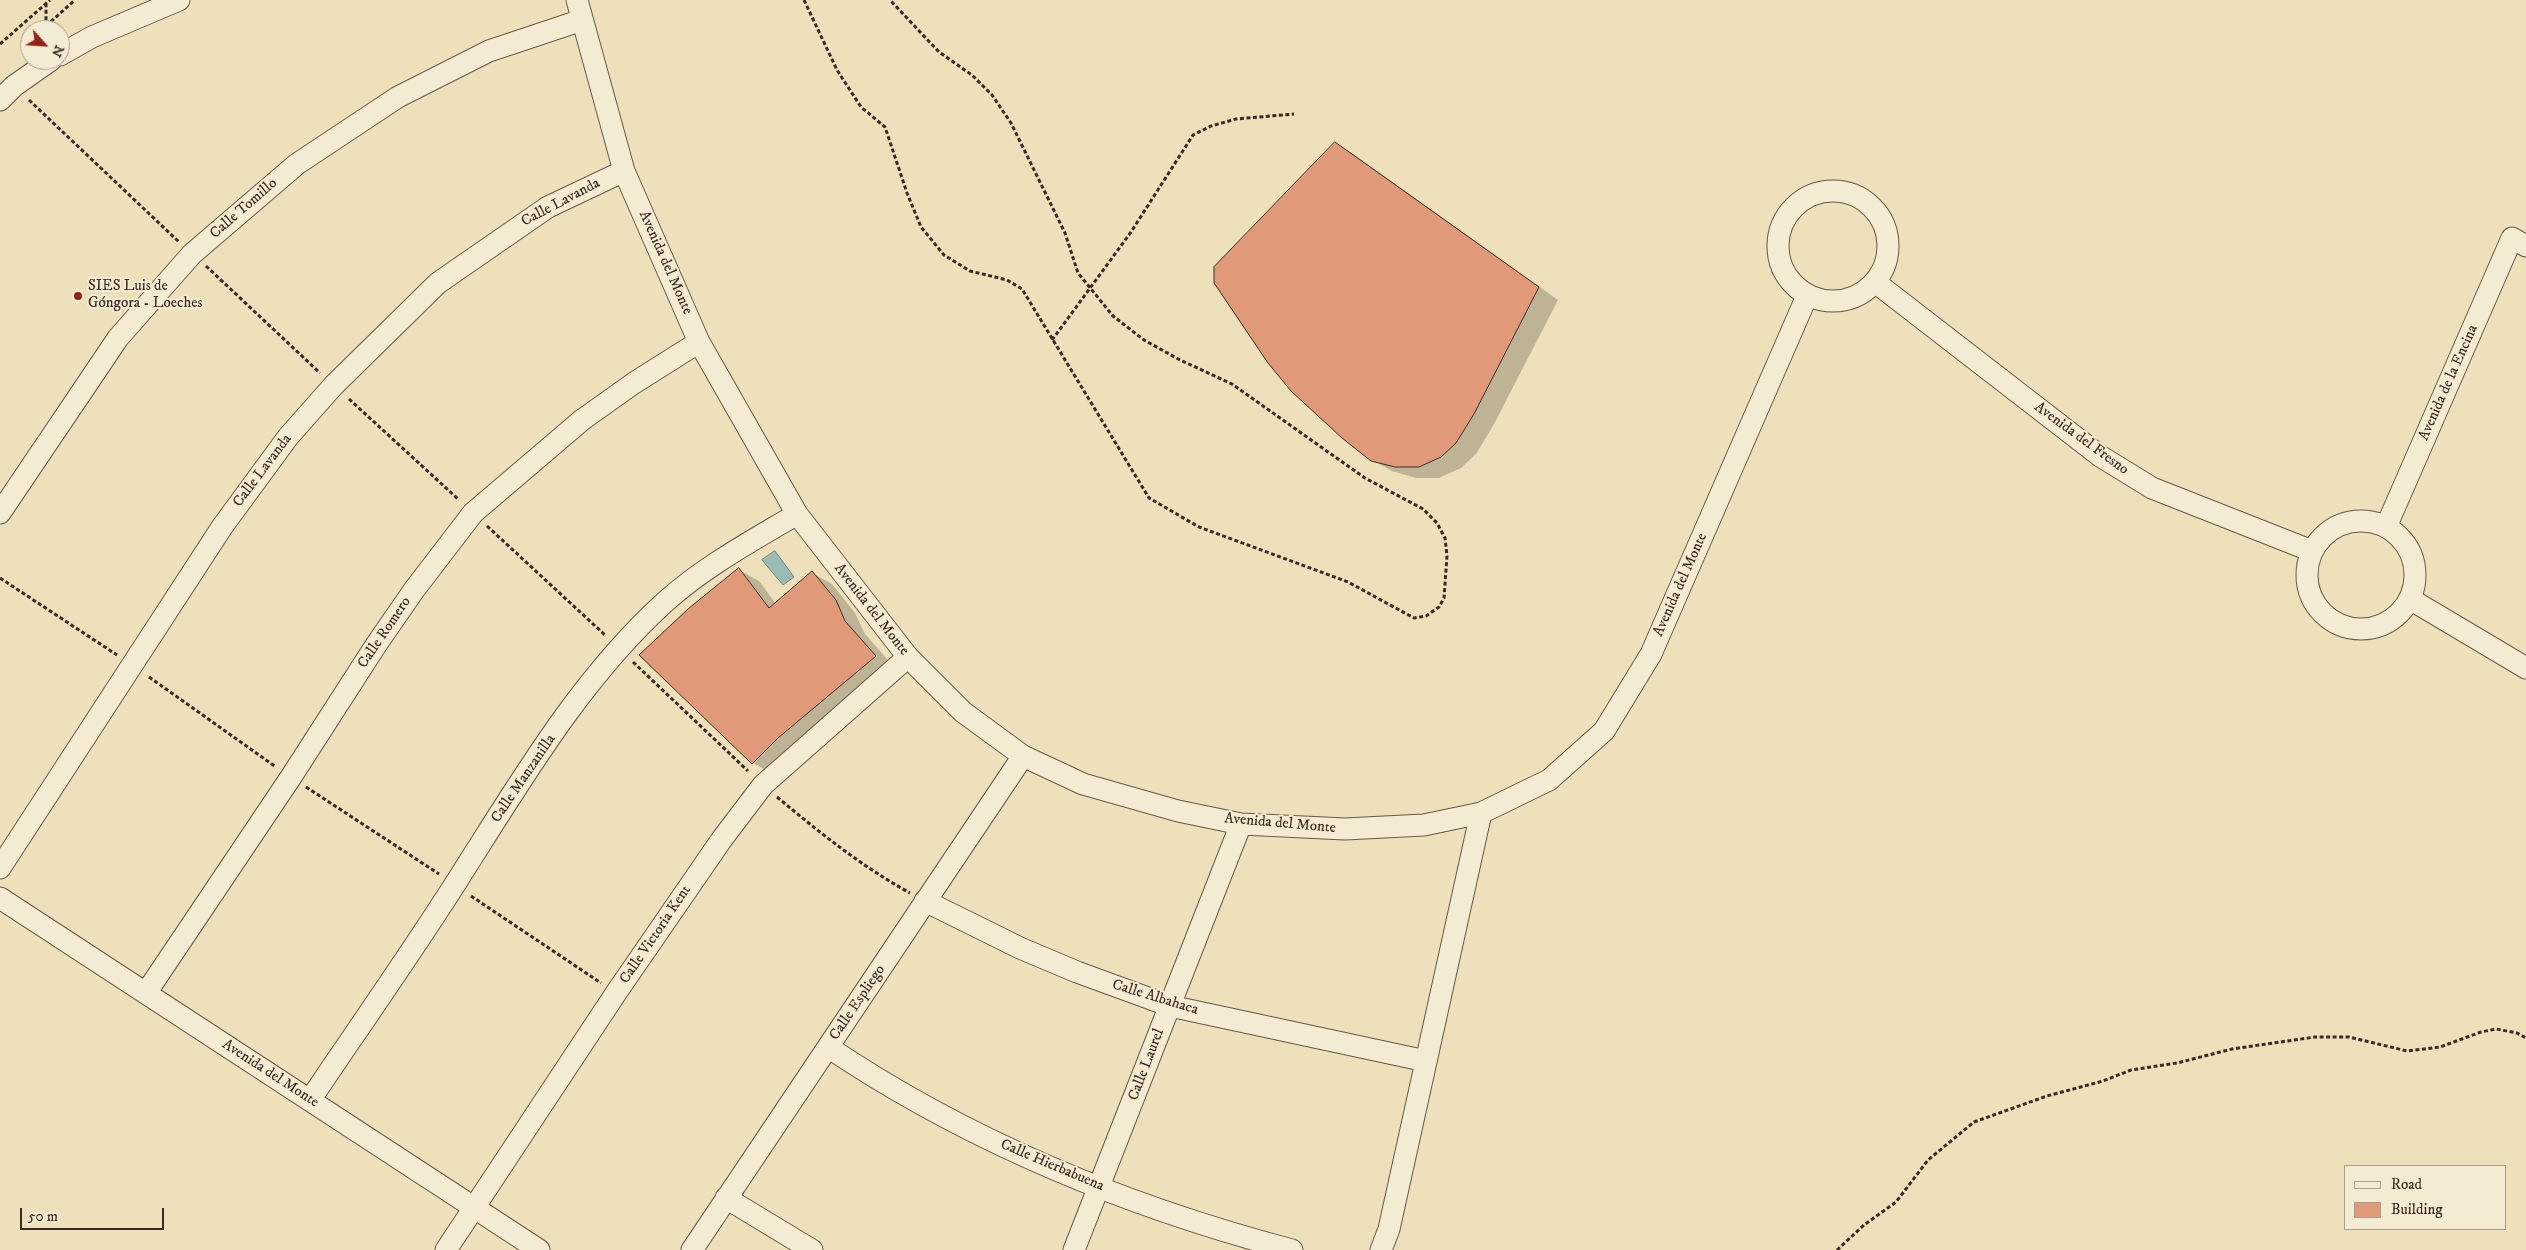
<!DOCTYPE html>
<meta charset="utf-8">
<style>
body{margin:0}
#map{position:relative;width:2526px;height:1250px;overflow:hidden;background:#eee0bb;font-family:"IM FELL DW Pica",serif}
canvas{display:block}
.legend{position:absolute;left:2344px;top:1165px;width:162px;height:65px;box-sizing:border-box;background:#f4ebd3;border:1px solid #aa9e8d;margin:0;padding:6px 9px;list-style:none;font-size:15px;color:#3c2b23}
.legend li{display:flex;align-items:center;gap:10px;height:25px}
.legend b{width:25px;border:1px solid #aa9e8d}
.north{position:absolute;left:20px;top:20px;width:50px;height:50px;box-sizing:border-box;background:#f4ebd3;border:1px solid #aa9e8d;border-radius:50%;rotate:116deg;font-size:14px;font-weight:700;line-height:20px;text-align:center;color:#3c2b23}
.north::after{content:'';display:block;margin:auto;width:18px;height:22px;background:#8f2418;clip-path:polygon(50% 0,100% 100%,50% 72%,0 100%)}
.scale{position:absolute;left:20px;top:1208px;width:144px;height:22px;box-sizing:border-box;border:2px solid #3c2b23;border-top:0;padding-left:6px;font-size:15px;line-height:18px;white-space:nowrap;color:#3c2b23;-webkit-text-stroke:4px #f4ebd3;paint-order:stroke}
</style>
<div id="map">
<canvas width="2526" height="1250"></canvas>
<ul class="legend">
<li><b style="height:6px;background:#f4ebd3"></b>Road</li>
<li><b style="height:14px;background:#e09a7a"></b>Building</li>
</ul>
<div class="north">N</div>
<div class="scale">50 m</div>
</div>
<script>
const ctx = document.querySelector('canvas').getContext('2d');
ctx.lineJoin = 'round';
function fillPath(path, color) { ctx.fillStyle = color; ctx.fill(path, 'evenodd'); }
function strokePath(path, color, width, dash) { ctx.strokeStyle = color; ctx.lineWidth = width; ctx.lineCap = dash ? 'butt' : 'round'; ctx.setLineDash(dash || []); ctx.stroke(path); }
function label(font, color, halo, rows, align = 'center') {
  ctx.font = font + ' "IM FELL DW Pica",serif'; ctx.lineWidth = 4; ctx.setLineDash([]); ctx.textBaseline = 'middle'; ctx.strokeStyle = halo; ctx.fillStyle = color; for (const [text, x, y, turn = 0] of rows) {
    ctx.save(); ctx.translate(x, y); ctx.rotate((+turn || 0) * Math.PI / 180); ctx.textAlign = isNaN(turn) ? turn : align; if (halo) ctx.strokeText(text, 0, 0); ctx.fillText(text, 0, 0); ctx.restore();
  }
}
const water = new Path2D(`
 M775 551 794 577 783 585 762 560Z`);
const shadow = new Path2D(`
 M1335 143 1355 155 1558 300 1493 426 1476 454 1461 468 1439 478H1416L1392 471 1372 460Z
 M739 570 759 581 776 604 812 573 832 584 855 613 865 634 895 668 773 774 753 763Z`);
const building = new Path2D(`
 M1335 142 1539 287 1474 414 1456 443 1441 457 1419 467H1395L1371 461 1342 438 1291 391 1268 363 1214 283V267Z
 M739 568 769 608 812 571 836 600 845 621 876 656 778 738 752 764 639 655 688 609Z`);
const path = new Path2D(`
 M804 0 837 70 861 107 885 127 907 193 921 227 944 255 970 271 1007 280 1022 289 1149 498 1199 527 1348 582 1414 618 1426 616 1439 607 1444 598 1447 556 1445 538 1437 523 1423 509 1365 478 1232 384 1180 360 1144 340 1113 316 1078 273 1065 233 1011 123 992 95 972 75 939 52 890 0
 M46 26 75 0
 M40 30 46 26V4
 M0 44 50 0
 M26 54 25 48 30 39
 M29 100 179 242
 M206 266 320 373
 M1052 340 1131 232 1193 135 1211 126 1236 119 1294 114
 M349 399 458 499
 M487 526 605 635
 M0 578 117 655
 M633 662 748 771
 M149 677 276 767
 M306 787 439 874
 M777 797C819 832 861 866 910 893
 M471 896 601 983
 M1837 1250 1864 1225 1896 1202 1928 1160 1974 1122 2047 1096 2103 1081 2131 1070 2177 1063 2232 1049 2315 1037H2349L2407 1051 2440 1047 2481 1032 2496 1029 2517 1033 2526 1038`);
const street = new Path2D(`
 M577 0 624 171 699 342 797 514 908 657 963 712 1023 756 1083 784 1178 811 1241 824 1345 829 1424 825 1481 813 1549 780 1604 731 1651 654 1807 296
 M60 55 92 37 179 0
 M0 100 14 86 51 60
 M1778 246a55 55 0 1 1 110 0a55 55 0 1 1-110 0Z
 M1875 282 2100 456 2152 488 2312 551
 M0 513 118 338 192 254 297 164 398 97 489 51 582 20
 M2307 575a54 54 0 1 1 108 0a54 54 0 1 1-108 0Z
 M2386 527 2512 238 2526 246
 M2410 599 2526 668
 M0 868 222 527 288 437 334 385 438 283 548 207 624 171
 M0 898 539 1250
 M925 901 1020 948 1077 972 1170 1006 1426 1061
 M146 993 291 777 376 645 414 590 473 513 582 420 634 383 699 342
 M828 1047C968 1141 1129 1207 1292 1250
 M310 1100C359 1027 410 955 457 881 519 784 579 680 665 602 705 566 752 541 797 514
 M726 1198 812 1250
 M446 1250 616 993 722 839 763 785 908 657
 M692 1250 1023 756
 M1074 1250 1241 824
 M1381 1250 1389 1229 1481 813`);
const markers = [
 [78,296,5,"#8f2418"]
];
const streetNames = [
 ["Calle Lavanda",561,203,-28],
 ["Calle Tomillo",244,209,-41],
 ["Avenida del Monte",665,263,66],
 ["Avenida de la Encina",2449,383,-66],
 ["Avenida del Fresno",2081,439,36],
 ["Calle Lavanda",263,471,-53],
 ["Avenida del Monte",1681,585,-66],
 ["Avenida del Monte",871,610,52],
 ["Calle Romero",385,633,-56],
 ["Calle Manzanilla",524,779,-56],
 ["Avenida del Monte",1280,824,5],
 ["Calle Victoria Kent",656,935,-56],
 ["Calle Albahaca",1155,998,17],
 ["Calle Espliego",858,1003,-56],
 ["Calle Laurel",1147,1065,-69],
 ["Avenida del Monte",270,1074,33],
 ["Calle Hierbabuena",1052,1166,23]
];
const poiNames = [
 ["SIES Luis de",88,287],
 ["Góngora - Loeches",88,304]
];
fillPath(water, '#9bbcb6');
strokePath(water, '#75827b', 1);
fillPath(shadow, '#0003');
fillPath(building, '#e09a7a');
strokePath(building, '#3c2b23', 1);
strokePath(street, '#685849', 23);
strokePath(path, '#3c2b23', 3, [4, 2.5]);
strokePath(street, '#f4ebd3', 21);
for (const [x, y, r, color] of markers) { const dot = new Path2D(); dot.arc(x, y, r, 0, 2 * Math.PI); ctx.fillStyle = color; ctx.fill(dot); strokePath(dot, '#f4ebd3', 2); }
label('15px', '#3c2b23', '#f4ebd3', streetNames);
label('15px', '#3c2b23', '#f4ebd3', poiNames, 'left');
</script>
